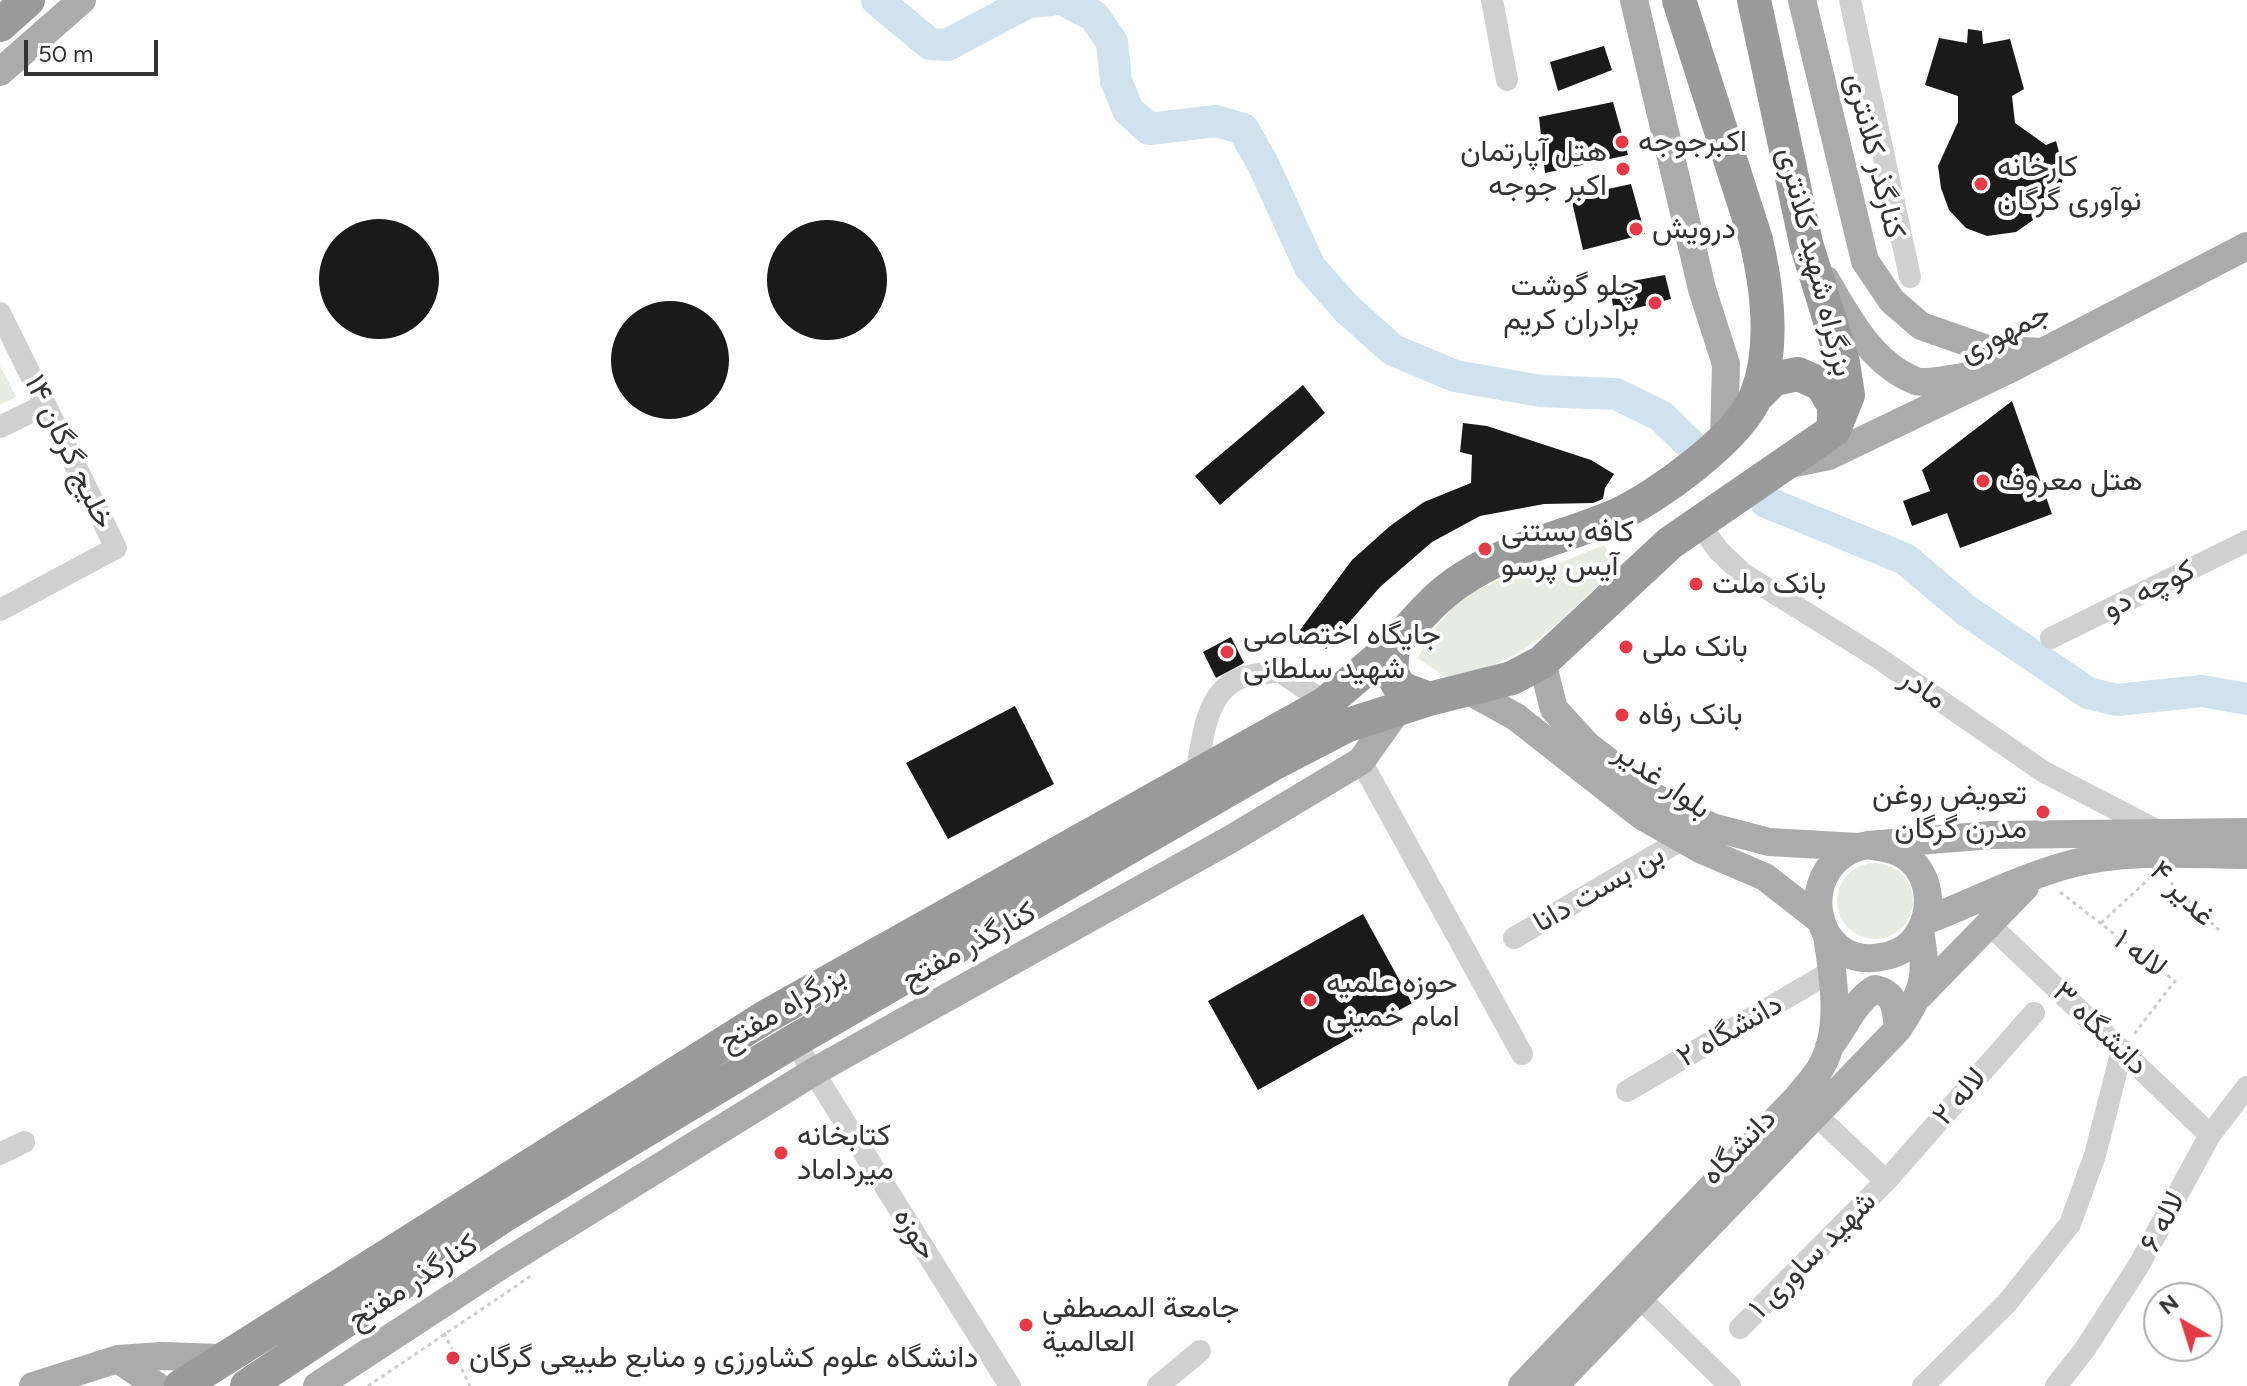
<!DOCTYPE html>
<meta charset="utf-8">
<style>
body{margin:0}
#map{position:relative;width:2247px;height:1386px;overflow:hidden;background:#fff;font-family:Figtree,sans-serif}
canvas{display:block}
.north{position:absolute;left:2143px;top:1282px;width:80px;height:80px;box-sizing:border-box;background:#fff;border:2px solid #adadad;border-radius:50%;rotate:321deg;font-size:22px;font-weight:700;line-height:32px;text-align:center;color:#333}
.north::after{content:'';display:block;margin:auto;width:28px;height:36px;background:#e63946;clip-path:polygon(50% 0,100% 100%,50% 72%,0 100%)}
.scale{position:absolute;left:24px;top:40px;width:134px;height:36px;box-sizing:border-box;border:4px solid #333;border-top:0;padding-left:10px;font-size:24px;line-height:28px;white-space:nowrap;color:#333;-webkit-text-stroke:6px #fff;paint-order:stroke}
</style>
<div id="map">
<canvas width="2247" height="1386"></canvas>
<div class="north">N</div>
<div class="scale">50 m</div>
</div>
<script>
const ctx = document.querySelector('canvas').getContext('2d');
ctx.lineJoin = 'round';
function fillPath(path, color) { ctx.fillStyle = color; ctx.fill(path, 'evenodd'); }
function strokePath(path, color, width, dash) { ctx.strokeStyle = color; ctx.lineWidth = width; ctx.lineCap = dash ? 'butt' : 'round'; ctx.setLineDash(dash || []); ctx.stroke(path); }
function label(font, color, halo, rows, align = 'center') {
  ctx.font = font + ' Figtree,Vazirmatn,sans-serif'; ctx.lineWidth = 8; ctx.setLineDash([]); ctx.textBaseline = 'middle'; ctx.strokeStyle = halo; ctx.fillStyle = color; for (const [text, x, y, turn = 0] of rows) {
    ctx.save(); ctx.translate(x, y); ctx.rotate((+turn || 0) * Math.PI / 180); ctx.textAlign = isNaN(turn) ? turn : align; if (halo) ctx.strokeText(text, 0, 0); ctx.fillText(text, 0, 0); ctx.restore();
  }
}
const green = new Path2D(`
 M0 366 16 397 0 405Z
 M1604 545 1618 568C1560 617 1526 668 1445 677L1418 658 1430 634 1461 598 1509 575 1552 566Z
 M1837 901a38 38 0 1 1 76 0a38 38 0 1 1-76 0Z`);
const river = new Path2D(`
 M877 0 930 44 947 45 1028 2 1052 0
 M1064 0 1094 16 1112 42 1116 81 1128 110 1149 129 1216 121 1243 129 1263 164 1310 267 1347 309 1393 350 1455 376 1541 391 1616 394 1661 416 1696 450
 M1766 502 1905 559 1967 611 2088 693 2117 700 2202 691 2247 699`);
const building = new Path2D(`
 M1968 29 1982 31 1983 44 2010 39 2024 89 2012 96 2015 123 2046 145 2056 141 2064 171 2059 199 2045 201 2036 218 2016 232 1987 236 1966 228 1949 210 1941 188 1938 166 1958 122V96L1925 85 1939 38 1967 43Z
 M1604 46 1612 70 1558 91 1550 62Z
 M1613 102 1628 155 1545 173 1539 117Z
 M1631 184 1645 234 1583 250 1571 197Z
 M319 279a60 60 0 1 1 120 0a60 60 0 1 1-120 0Z
 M767 280a60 60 0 1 1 120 0a60 60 0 1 1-120 0Z
 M1665 275 1671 299 1614 314 1610 285Z
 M611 360a59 59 0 1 1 118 0a59 59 0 1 1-118 0Z
 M1303 385 1325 413 1220 505 1195 476Z
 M2012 401 2052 514 1960 548 1947 513 1912 526 1903 501 1930 491 1922 470Z
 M1463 423 1487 426 1591 460 1614 474 1605 488 1603 499 1593 503 1544 504 1480 516 1432 542 1380 587 1326 649 1300 630 1352 560 1390 526 1424 502 1471 483 1472 455 1460 452Z
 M1231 637 1244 663 1216 678 1203 652Z
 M1015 706 1054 784 948 839 906 763Z
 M1363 914 1412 1003 1258 1090 1208 1001Z`);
const path = new Path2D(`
 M2165 877 2222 933
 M2060 892 2175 981 2134 1034
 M2101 923 2151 877
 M444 1333 470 1386
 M368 1386 531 1276`);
const minor = new Path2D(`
 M1492 0 1507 80
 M1850 0 1910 277
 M0 313 116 548 0 610
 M0 427 45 405
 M1698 522 1718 550 1742 573 1877 657 2044 772 2162 833
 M2051 638 2247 541
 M1361 761 1522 1054
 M1196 775C1202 744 1204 697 1236 680 1248 674 1266 674 1279 671L1326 703
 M1989 924 2210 1135
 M1514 938 1683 839
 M794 1041 1010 1386
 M1627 1091 1832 971
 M1817 1116 1886 1181
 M0 1154 24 1142
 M1640 1298 1730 1386
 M1740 1328 1886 1181 2034 1013
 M1158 1386 1200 1351
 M1923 1386 2007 1303 2070 1224 2095 1155 2122 1050
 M2056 1386 2085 1349 2139 1265 2210 1135 2247 1087`);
const major = new Path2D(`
 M1634 0 1702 289 1726 364 1724 439
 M1802 0 1865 261 1892 301 1921 326 1987 349 2043 352
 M0 72 82 0
 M1826 280C1848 318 1872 364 1916 381 1928 385 1969 375 1984 373
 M1790 464 1829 456 2008 370 2247 246
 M1542 662 1554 709 1587 745 1656 798 1712 827 1769 842 1858 847
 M1469 691 1516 717 1642 816 1702 850 1765 877 1820 920
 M1868 845C1877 847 1889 848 1898 852 1932 868 1937 913 1913 941 1905 950 1894 955 1881 957 1809 971 1792 858 1868 845L1992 835 2247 832
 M1925 921C1975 902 2023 876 2075 863 2130 849 2191 855 2247 855
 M1920 995 2025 887
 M1829 1047C1845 1028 1854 1001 1875 989 1896 993 1896 1010 1898 1029
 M118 1359 157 1386
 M33 1386 118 1359 162 1356 220 1358
 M317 1386 503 1264 815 1071 1231 839 1361 761 1399 708
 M1522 1386 1797 1098C1805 1088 1815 1078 1821 1067 1843 1029 1833 976 1827 935
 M1554 1386 1898 1029C1923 990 1929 978 1920 932`);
const highway = new Path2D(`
 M1679 0 1756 240C1767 287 1775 349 1756 396 1739 438 1656 498 1615 516 1563 538 1505 549 1458 582 1433 599 1413 624 1393 646L1391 672 1400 688 1429 699 1512 678 1542 662 1670 543 1834 430 1848 395 1843 363 1806 243 1754 0
 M0 25 28 0
 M1756 397 1774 379 1798 374 1821 384 1834 405V430
 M181 1386 767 1016 1326 703 1393 646
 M247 1386 503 1216 794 1041 1271 765 1348 725 1429 699`);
const markers = [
 [1622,142,8,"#e63946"],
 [1623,169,8,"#e63946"],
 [1981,184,8,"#e63946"],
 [1636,229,8,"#e63946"],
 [1655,303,8,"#e63946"],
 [1983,481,8,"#e63946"],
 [1485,549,8,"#e63946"],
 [1696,584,8,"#e63946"],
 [1626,647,8,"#e63946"],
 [1227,652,8,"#e63946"],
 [1622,715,8,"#e63946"],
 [2043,812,8,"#e63946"],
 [1310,1000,8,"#e63946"],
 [781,1153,8,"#e63946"],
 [1026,1325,8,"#e63946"],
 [453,1358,8,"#e63946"]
];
const poiNames = [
 ["اکبرجوجه",1638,142],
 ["هتل آپارتمان",1607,152,"right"],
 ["اکبر جوجه",1607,186,"right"],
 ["کارخانه",1997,167],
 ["نوآوری گرگان",1997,201],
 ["درویش",1652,229],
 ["چلو گوشت",1639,286,"right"],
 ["برادران کریم",1639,320,"right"],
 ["هتل معروف",1999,481],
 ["کافه بستنی",1501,532],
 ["آیس پرسو",1501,566],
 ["بانک ملت",1712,584],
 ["جایگاه اختصاصی",1243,635],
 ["شهید سلطانی",1243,669],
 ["بانک ملی",1642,647],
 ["بانک رفاه",1638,715],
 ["تعویض روغن",2027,795,"right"],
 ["مدرن گرگان",2027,829,"right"],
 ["حوزه علمیه",1326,983],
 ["امام خمینی",1326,1017],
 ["کتابخانه",797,1136],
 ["میرداماد",797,1170],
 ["جامعة المصطفی",1042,1308],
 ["العالمیة",1042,1342],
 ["دانشگاه علوم کشاورزی و منابع طبیعی گرگان",469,1358]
];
const streetNames = [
 ["کنارگذر کلانتری",1875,156,76],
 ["بزرگراه شهید کلانتری",1815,262,76],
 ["جمهوری",2005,333,-27],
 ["خلیج گرگان ۱۴",69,452,64],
 ["کوچه دو",2149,590,-26],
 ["مادر",1923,689,35],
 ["بلوار غدیر",1662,781,35],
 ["بن بست دانا",1599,889,-30],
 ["۴ غدیر",2182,894,45],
 ["کنارگذر مفتح",969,946,-29],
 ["۱ لاله",2140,954,38],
 ["بزرگراه مفتح",783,1009,-30],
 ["۳ دانشگاه",2100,1029,44],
 ["دانشگاه ۲",1730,1031,-30],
 ["۲ لاله",1960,1097,-49],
 ["دانشگاه",1739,1147,-46],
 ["لاله ۶",2163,1222,-62],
 ["حوزه",915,1234,58],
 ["۱ شهید ساوری",1813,1255,-45],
 ["کنارگذر مفتح",413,1282,-33]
];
fillPath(green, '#e6ecdf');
strokePath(river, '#cfe2ee', 32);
fillPath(building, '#1a1a1a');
strokePath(path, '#cdcdcd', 3, [4, 4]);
strokePath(minor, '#d0d0d0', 22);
strokePath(major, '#ababab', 28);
strokePath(highway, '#9a9a9a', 34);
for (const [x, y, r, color] of markers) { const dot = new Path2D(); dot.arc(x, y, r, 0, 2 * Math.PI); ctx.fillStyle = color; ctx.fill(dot); strokePath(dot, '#fff', 3); }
label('30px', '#333', '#fff', poiNames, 'left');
label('30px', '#333', '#fff', streetNames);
</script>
